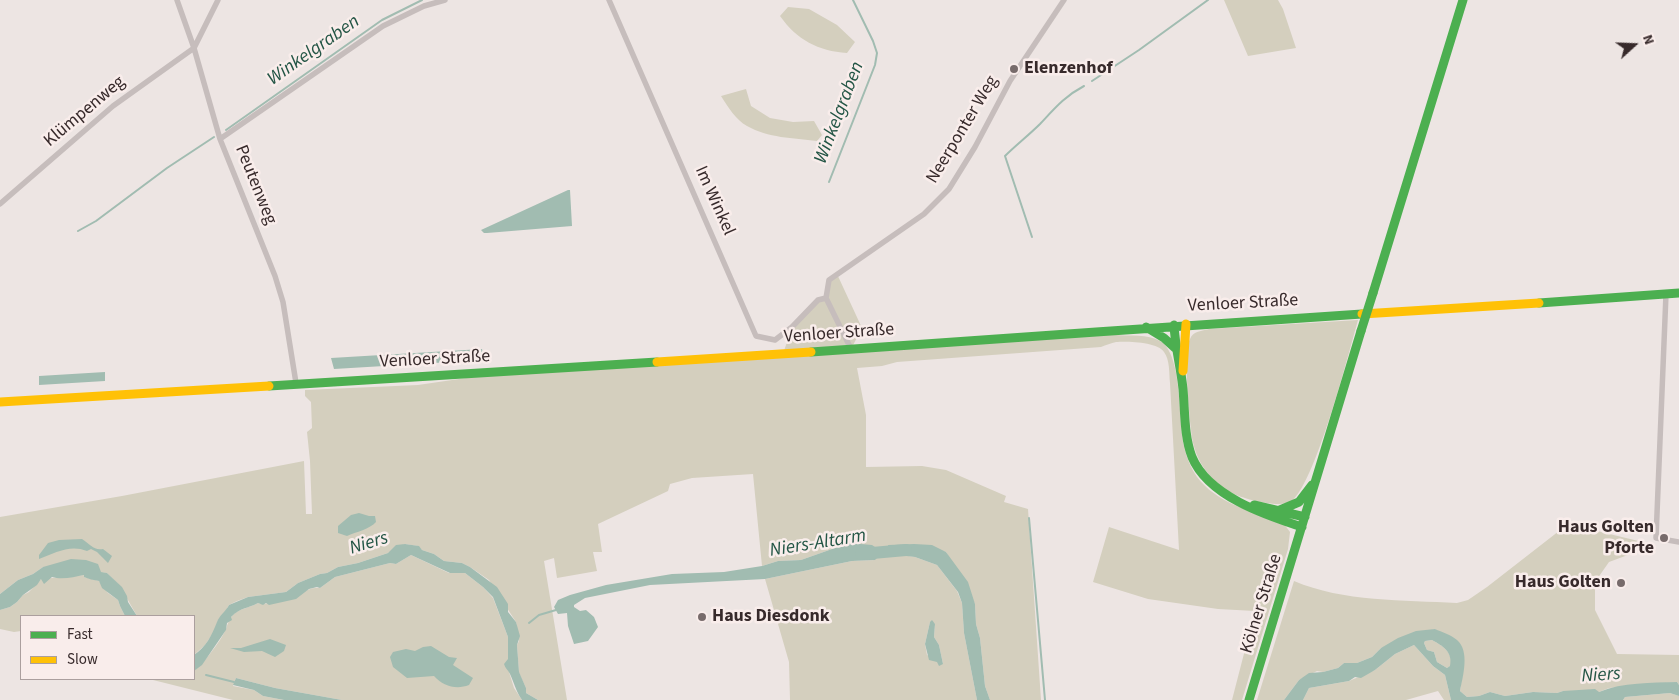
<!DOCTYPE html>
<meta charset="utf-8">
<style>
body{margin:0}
#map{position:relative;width:1679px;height:700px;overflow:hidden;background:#ede5e3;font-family:"Source Sans 3",sans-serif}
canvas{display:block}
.legend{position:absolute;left:20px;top:615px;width:175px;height:65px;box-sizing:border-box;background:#f9edeb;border:1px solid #ab9f9e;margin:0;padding:6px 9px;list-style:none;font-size:15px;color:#372a2b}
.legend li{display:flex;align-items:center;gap:10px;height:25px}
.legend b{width:25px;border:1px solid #ab9f9e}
.north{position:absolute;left:1609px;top:20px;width:50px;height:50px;-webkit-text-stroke:4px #f9edeb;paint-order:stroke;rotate:70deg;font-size:14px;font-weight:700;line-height:20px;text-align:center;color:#372a2b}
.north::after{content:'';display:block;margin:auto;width:18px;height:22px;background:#372a2b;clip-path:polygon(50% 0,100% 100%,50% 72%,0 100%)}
</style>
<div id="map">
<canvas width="1679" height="700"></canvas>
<ul class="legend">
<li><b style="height:6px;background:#4caf50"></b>Fast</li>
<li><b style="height:6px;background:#ffc107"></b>Slow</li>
</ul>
<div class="north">N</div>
</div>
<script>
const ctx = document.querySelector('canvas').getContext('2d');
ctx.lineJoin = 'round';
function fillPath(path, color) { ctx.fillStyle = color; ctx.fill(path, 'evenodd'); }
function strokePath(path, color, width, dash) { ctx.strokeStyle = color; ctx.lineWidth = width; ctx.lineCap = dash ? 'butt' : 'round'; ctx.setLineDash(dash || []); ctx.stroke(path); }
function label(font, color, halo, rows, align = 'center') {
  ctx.font = font + ' "Source Sans 3",sans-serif'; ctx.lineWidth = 5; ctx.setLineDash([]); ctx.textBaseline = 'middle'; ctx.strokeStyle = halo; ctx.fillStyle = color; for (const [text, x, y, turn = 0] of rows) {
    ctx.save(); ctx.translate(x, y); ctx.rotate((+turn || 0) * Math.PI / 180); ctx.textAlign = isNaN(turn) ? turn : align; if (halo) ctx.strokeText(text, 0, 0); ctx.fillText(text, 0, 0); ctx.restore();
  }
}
const green = new Path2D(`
 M1224 0H1278L1283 9 1296 48 1248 56Z
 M788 7 809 9 837 25 855 42 847 53C818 51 797 40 780 16Z
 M746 89 751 106 770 118 793 122 814 121 822 135 817 141C793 138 768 138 747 126 736 120 728 107 721 96Z
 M837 274 862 328 851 349 783 354 792 327 818 300 826 298 829 280Z
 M1358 320C1349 352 1314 489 1290 502 1279 508 1243 499 1232 493 1207 479 1193 457 1191 429 1189 413 1183 351 1190 339 1193 331 1202 331 1209 329Z
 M1115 330 1116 335C1129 336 1148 334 1160 341 1183 354 1178 421 1184 446 1186 457 1191 468 1197 477 1216 502 1247 510 1276 520L1284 524 1290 532 1288 549 1242 700H1232L1255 611 1218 609 1148 599 1093 582 1109 527 1179 550 1170 383C1169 373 1170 360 1164 352 1158 342 1127 341 1116 342 1111 343 1106 345 1101 347L897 362 882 366 857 368 866 415V467L922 466 946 470 1006 496 1004 502 1028 509 1041 700H990L985 686 980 638 976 624 975 604 946 552 901 545H888L889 553 915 557 937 565 957 591 962 603 964 633 977 700H790L789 662 765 579 852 561 875 560 849 543 801 560 778 561 762 566 753 474 692 478 670 484 668 491 598 524 602 552H593L597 571 557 578 554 558 544 561 567 700H538L526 693V688L519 673 517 645 519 641 516 622 489 580 470 567 462 563 444 561 434 554 422 550 418 546 405 544 388 553 358 563 338 567 327 573 320 574 298 583 286 592 248 597 237 601 229 605 224 614 218 620 215 630 205 645 194 655V616H137L120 586 107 573 43 567 33 574 18 580 0 594V517L122 496 304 461 306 514H312L310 461 307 432 312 428 311 402 305 396V390L418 385 507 372ZM930 622 935 624 934 637 939 645 943 664 927 655 925 644Z
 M1568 524 1655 545 1609 562 1595 582V610L1617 654 1679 655V685L1677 682 1609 688 1599 692 1563 691 1557 693 1533 692 1505 696 1490 692 1479 696 1467 697 1460 691 1464 663 1435 629 1381 648 1372 657 1357 663H1344L1338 668 1323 672 1317 671 1299 680 1284 700H1257L1294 581C1343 602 1404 600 1457 603L1468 600 1487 587Z
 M411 555 449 573H465L483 587 493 598 508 637 509 672 514 688 522 700H342L275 688 236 678 233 686 254 690 263 696 284 700H233L149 679H194V671C203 664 220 642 225 631 228 625 228 619 234 614 241 608 249 608 258 603 263 605 264 604 269 603 287 602 308 586 320 588L335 577 390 563 396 564Z
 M85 575 84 577 99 581 108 593 118 600 120 606 125 616H21V631L14 632 0 629V610L10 607 17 602 23 595 29 592 41 579Z
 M1432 640C1443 646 1453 652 1451 666L1447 668 1437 662 1434 652 1427 650 1424 643 1425 641Z
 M1414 645 1433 666 1445 675 1451 700H1444L1438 691 1406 700H1303L1309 688 1349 681 1375 670 1395 654Z
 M1670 693 1679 696V700H1623L1625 697Z`);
const water = new Path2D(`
 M568 190H570L572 226 487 233H484L481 230Z
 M482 349 484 360 334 369 331 358Z
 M105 372V381L39 385V376Z
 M359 513 369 516H375L376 522C370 529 356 532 347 536L338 533V526L351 515Z
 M82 539C90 544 94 551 103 549L112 556 108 563 97 552 91 549 87 551C70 544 55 553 39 559V555L48 543 59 540Z
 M849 543 872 545 878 549 879 556 875 560 852 561 765 579 650 585 585 598 574 605V607L580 611 586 610 594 617 598 627 588 641 574 644 568 626 567 613 558 614 554 607 558 600 570 595 606 585 672 574 724 572 762 566 778 561 801 560Z
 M405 544 419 546 422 550 434 554 444 561 462 563 470 567 497 587 508 604V612L516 622 520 636 517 645 519 672 526 688V693L538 700H522C516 691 514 683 510 674 508 670 505 668 504 664L508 659V637L493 597 483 587 465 573H450L411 555 396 564 390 563 335 577 320 588 317 587 309 589 296 599 269 605 266 603 263 605 258 603C247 609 241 607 231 617L232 620 227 623 226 630 202 665 194 671V655C206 647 212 635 217 622 219 616 226 611 229 605L248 597 286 592 298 583 320 574 327 573 338 567 358 563 388 553 396 545Z
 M914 544 932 545 946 552 968 582 975 604 976 624 980 638 985 686 990 700H977L964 633 962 603 958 592 937 565 915 557 889 554 888 545Z
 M71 559 86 560 98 564 101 572 107 573 122 587 127 596 128 602 137 616H125L120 606 118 600 102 588 99 581C94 580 88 579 84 577V575C74 577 62 580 52 577L44 584 41 579 37 585 23 595 17 602 10 607 0 610V594L18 580 33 574 43 567Z
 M932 620 935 624 934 637 939 645 943 664 939 666 937 662 929 660 925 644 930 622Z
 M1435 629C1442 632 1451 635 1457 640 1470 651 1463 676 1460 691L1467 697 1479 696 1490 692 1505 696 1533 692 1557 693 1563 691 1595 689 1599 692C1623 682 1651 683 1677 682L1679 685V696L1670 693 1625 697 1623 700H1451L1445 675 1433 666 1414 645 1395 654 1375 670 1361 678 1355 677 1349 681 1309 688 1303 700H1284L1299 680 1309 673 1323 672 1338 668 1344 663H1357L1372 657 1381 648 1398 638 1416 631ZM1432 640C1443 646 1453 652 1450 666L1447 668 1437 662 1434 652 1427 650 1424 643 1425 641Z
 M270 639 286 645 284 651 275 657 262 651 244 652 230 648H241Z
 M431 646 449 657 457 658 453 665 473 678 469 685C456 690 443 686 434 676L407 678 393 667 390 657 393 652 406 649 415 651 423 647Z
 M236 678 275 688 342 700H284L263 696 254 690 233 685Z`);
const stream = new Path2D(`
 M1092 81 1139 50 1208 0
 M226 130 382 20 422 0
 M829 182 875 65 877 53 873 41 853 0
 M78 231 96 221 167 168 214 137
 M1032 237 1005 156C1016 145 1029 135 1040 124 1055 108 1065 96 1084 86
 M1029 518 1045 700
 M529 623 539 615 556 610
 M206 675 234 682`);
const river = new Path2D(`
 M861 554 906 550`);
const street = new Path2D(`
 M177 0 194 48 220 139 275 276 283 302 296 383
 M609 0 756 336 775 340 792 327 818 300 826 298
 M220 139 383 26 424 6 445 0
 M0 204 113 106 194 48 218 0
 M1666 294 1656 538 1679 542
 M851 349 826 298 829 280 924 214 949 189 975 147 1010 81 1064 0`);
const fast = new Path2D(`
 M1373 293 1463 0
 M1539 303 1679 293
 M1174 325C1175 347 1181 368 1183 389 1185 412 1184 436 1192 457 1208 496 1265 515 1302 527
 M1146 327 1164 338 1175 348
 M811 352C995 340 1178 325 1362 314
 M269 386 657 362
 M1254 505 1305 517
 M1280 510 1299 502 1312 485
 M1249 700 1361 331`);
const slow = new Path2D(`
 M1362 314 1539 303
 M657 362 811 352
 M1183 371 1186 324
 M0 402 269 386`);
const fastBridge = new Path2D(`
 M1361 331 1373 293`);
const markers = [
 [1014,69,5,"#776b6b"],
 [1664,538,5,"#776b6b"],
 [1621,583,5,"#776b6b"],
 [702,617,5,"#776b6b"]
];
const poiNames = [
 ["Elenzenhof",1024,69],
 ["Haus Golten",1654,528,"right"],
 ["Pforte",1654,549,"right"],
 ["Haus Golten",1611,583,"right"],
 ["Haus Diesdonk",712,617]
];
const streetNames = [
 ["Klümpenweg",85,112,-40],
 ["Neerponter Weg",963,130,-59],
 ["Peutenweg",255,185,68],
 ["Im Winkel",714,201,66],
 ["Venloer Straße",1243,304,-3],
 ["Venloer Straße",839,334,-4],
 ["Venloer Straße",435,360,-3],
 ["Kölner Straße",1262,604,-73]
];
const waterNames = [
 ["Winkelgraben",314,51,-35],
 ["Winkelgraben",840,113,-69],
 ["Niers",369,544,-17],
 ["Niers-Altarm",818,544,-9],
 ["Niers",1601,676,-4]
];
fillPath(green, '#d4cfbe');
fillPath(water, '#a1bcb1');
strokePath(stream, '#a1bcb1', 2);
strokePath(river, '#a1bcb1', 12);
strokePath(street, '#c6bdbc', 5.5);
strokePath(fast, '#4caf50', 9);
strokePath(slow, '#ffc107', 9);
strokePath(fastBridge, '#4caf50', 9);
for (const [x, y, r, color] of markers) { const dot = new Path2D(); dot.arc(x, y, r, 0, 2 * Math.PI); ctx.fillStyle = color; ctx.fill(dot); strokePath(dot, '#f9edeb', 2); }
label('bold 18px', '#372a2b', '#f9edeb', poiNames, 'left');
label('18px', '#372a2b', '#f9edeb', streetNames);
label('italic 19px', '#235545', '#f9edeb', waterNames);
</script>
